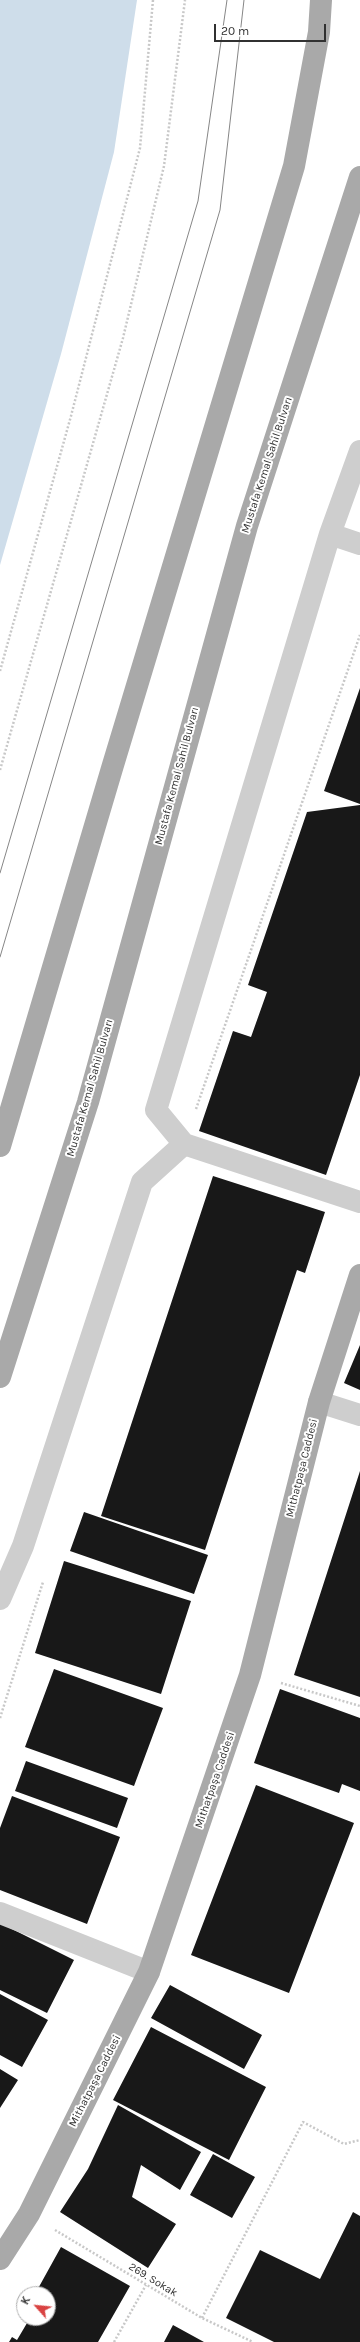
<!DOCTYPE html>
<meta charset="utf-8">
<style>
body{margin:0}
#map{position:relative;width:360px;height:2342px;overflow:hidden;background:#fff;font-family:Karla,sans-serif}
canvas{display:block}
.north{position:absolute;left:16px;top:2286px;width:40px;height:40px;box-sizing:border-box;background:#fff;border:1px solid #adadad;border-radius:50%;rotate:297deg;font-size:11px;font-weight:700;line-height:16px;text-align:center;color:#313131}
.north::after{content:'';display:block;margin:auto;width:14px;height:18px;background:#d94342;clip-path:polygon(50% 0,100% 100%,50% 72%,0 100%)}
.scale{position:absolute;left:214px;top:24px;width:112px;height:18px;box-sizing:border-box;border:2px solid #313131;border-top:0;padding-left:5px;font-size:12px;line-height:14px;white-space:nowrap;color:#313131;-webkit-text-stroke:3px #fff;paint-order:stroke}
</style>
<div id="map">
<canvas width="360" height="2342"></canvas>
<div class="north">K</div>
<div class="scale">20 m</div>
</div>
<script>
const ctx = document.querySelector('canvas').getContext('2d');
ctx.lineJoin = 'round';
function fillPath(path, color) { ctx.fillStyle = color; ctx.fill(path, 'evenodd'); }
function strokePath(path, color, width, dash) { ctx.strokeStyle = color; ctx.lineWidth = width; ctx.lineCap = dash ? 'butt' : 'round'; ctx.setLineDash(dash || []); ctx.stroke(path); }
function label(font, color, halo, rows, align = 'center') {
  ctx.font = font + ' Karla,sans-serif'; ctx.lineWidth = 4; ctx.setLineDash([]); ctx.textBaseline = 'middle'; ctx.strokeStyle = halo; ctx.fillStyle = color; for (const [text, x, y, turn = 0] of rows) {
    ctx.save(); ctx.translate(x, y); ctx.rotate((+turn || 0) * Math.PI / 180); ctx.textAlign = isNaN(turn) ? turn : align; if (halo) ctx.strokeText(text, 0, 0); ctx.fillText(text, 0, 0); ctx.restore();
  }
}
const water = new Path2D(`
 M0 0H137L114 152 61 354 0 565Z`);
const building = new Path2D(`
 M360 688V804L324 791Z
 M360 805V1075L326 1175 199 1131 233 1031 251 1037 267 992 248 985 307 812Z
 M213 1176 325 1212 305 1273 297 1270 205 1550 101 1516Z
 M360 1345V1390L344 1383Z
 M360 1471V1697L294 1675Z
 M84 1512 208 1555 194 1594 70 1551Z
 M64 1561 191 1601 161 1694 35 1653Z
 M54 1669 163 1708 134 1786 25 1747Z
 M280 1689 360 1718V1791L342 1784 339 1793 254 1763Z
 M26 1761 128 1798 117 1828 15 1791Z
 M256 1785 354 1823 289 1993 191 1955Z
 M12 1796 120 1837 87 1924 0 1890V1828Z
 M0 1923 74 1960 47 2013 0 1990Z
 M170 1985 262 2035 244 2069 151 2018Z
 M0 1994 48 2020 22 2067 0 2055Z
 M151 2027 266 2087 229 2160 113 2100Z
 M0 2069 18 2080 0 2108Z
 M118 2105 201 2152 180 2190 141 2165 132 2197 176 2224 148 2268 60 2212 88 2169Z
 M213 2154 255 2177 232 2218 190 2195Z
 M353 2212 360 2216V2342H274L226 2318 260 2250 320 2279Z
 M61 2247 130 2286 98 2342H9L12 2337 17 2340 30 2318H48V2294H35Z
 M173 2325 204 2342H164Z`);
const path = new Path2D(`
 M0 671 71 416 140 148 153 0
 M0 770 123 338 164 166 185 0
 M196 1109 360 635
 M281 1683 360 1706
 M0 1718 43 1582
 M55 2230 202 2318 253 2342
 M202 2318 303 2122 344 2144 360 2140
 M114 2342 146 2285`);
const lane = new Path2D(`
 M360 451 330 534 156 1110 184 1144 360 1202
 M330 534 360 544
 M0 1599 23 1546 142 1182 184 1144`);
const street = new Path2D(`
 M319 1402 360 1415
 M0 1913 149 1972`);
const primary = new Path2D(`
 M0 1146 113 765 294 166 319 32 321 0
 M0 1377 88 1102 247 526 360 177
 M0 2259 29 2214 149 1972 250 1675 319 1402 360 1275`);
const tram = new Path2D(`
 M0 873 198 201 227 0
 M0 957 220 210 244 0`);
const streetNames = [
 ["Mustafa Kemal Sahil Bulvarı",267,465,-72],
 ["Mustafa Kemal Sahil Bulvarı",177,776,-75],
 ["Mustafa Kemal Sahil Bulvarı",90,1088,-74],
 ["Mithatpaşa Caddesi",302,1468,-76],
 ["Mithatpaşa Caddesi",215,1780,-71],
 ["Mithatpaşa Caddesi",95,2081,-63],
 ["269. Sokak",153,2280,31]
];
fillPath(water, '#ceddea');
fillPath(building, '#181818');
strokePath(path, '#c8c8c8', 2.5, [2, 2]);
strokePath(lane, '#cecece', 22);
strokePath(street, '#cecece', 22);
strokePath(primary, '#a9a9a9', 22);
strokePath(tram, '#868686', 1);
label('11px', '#313131', '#fff', streetNames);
</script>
